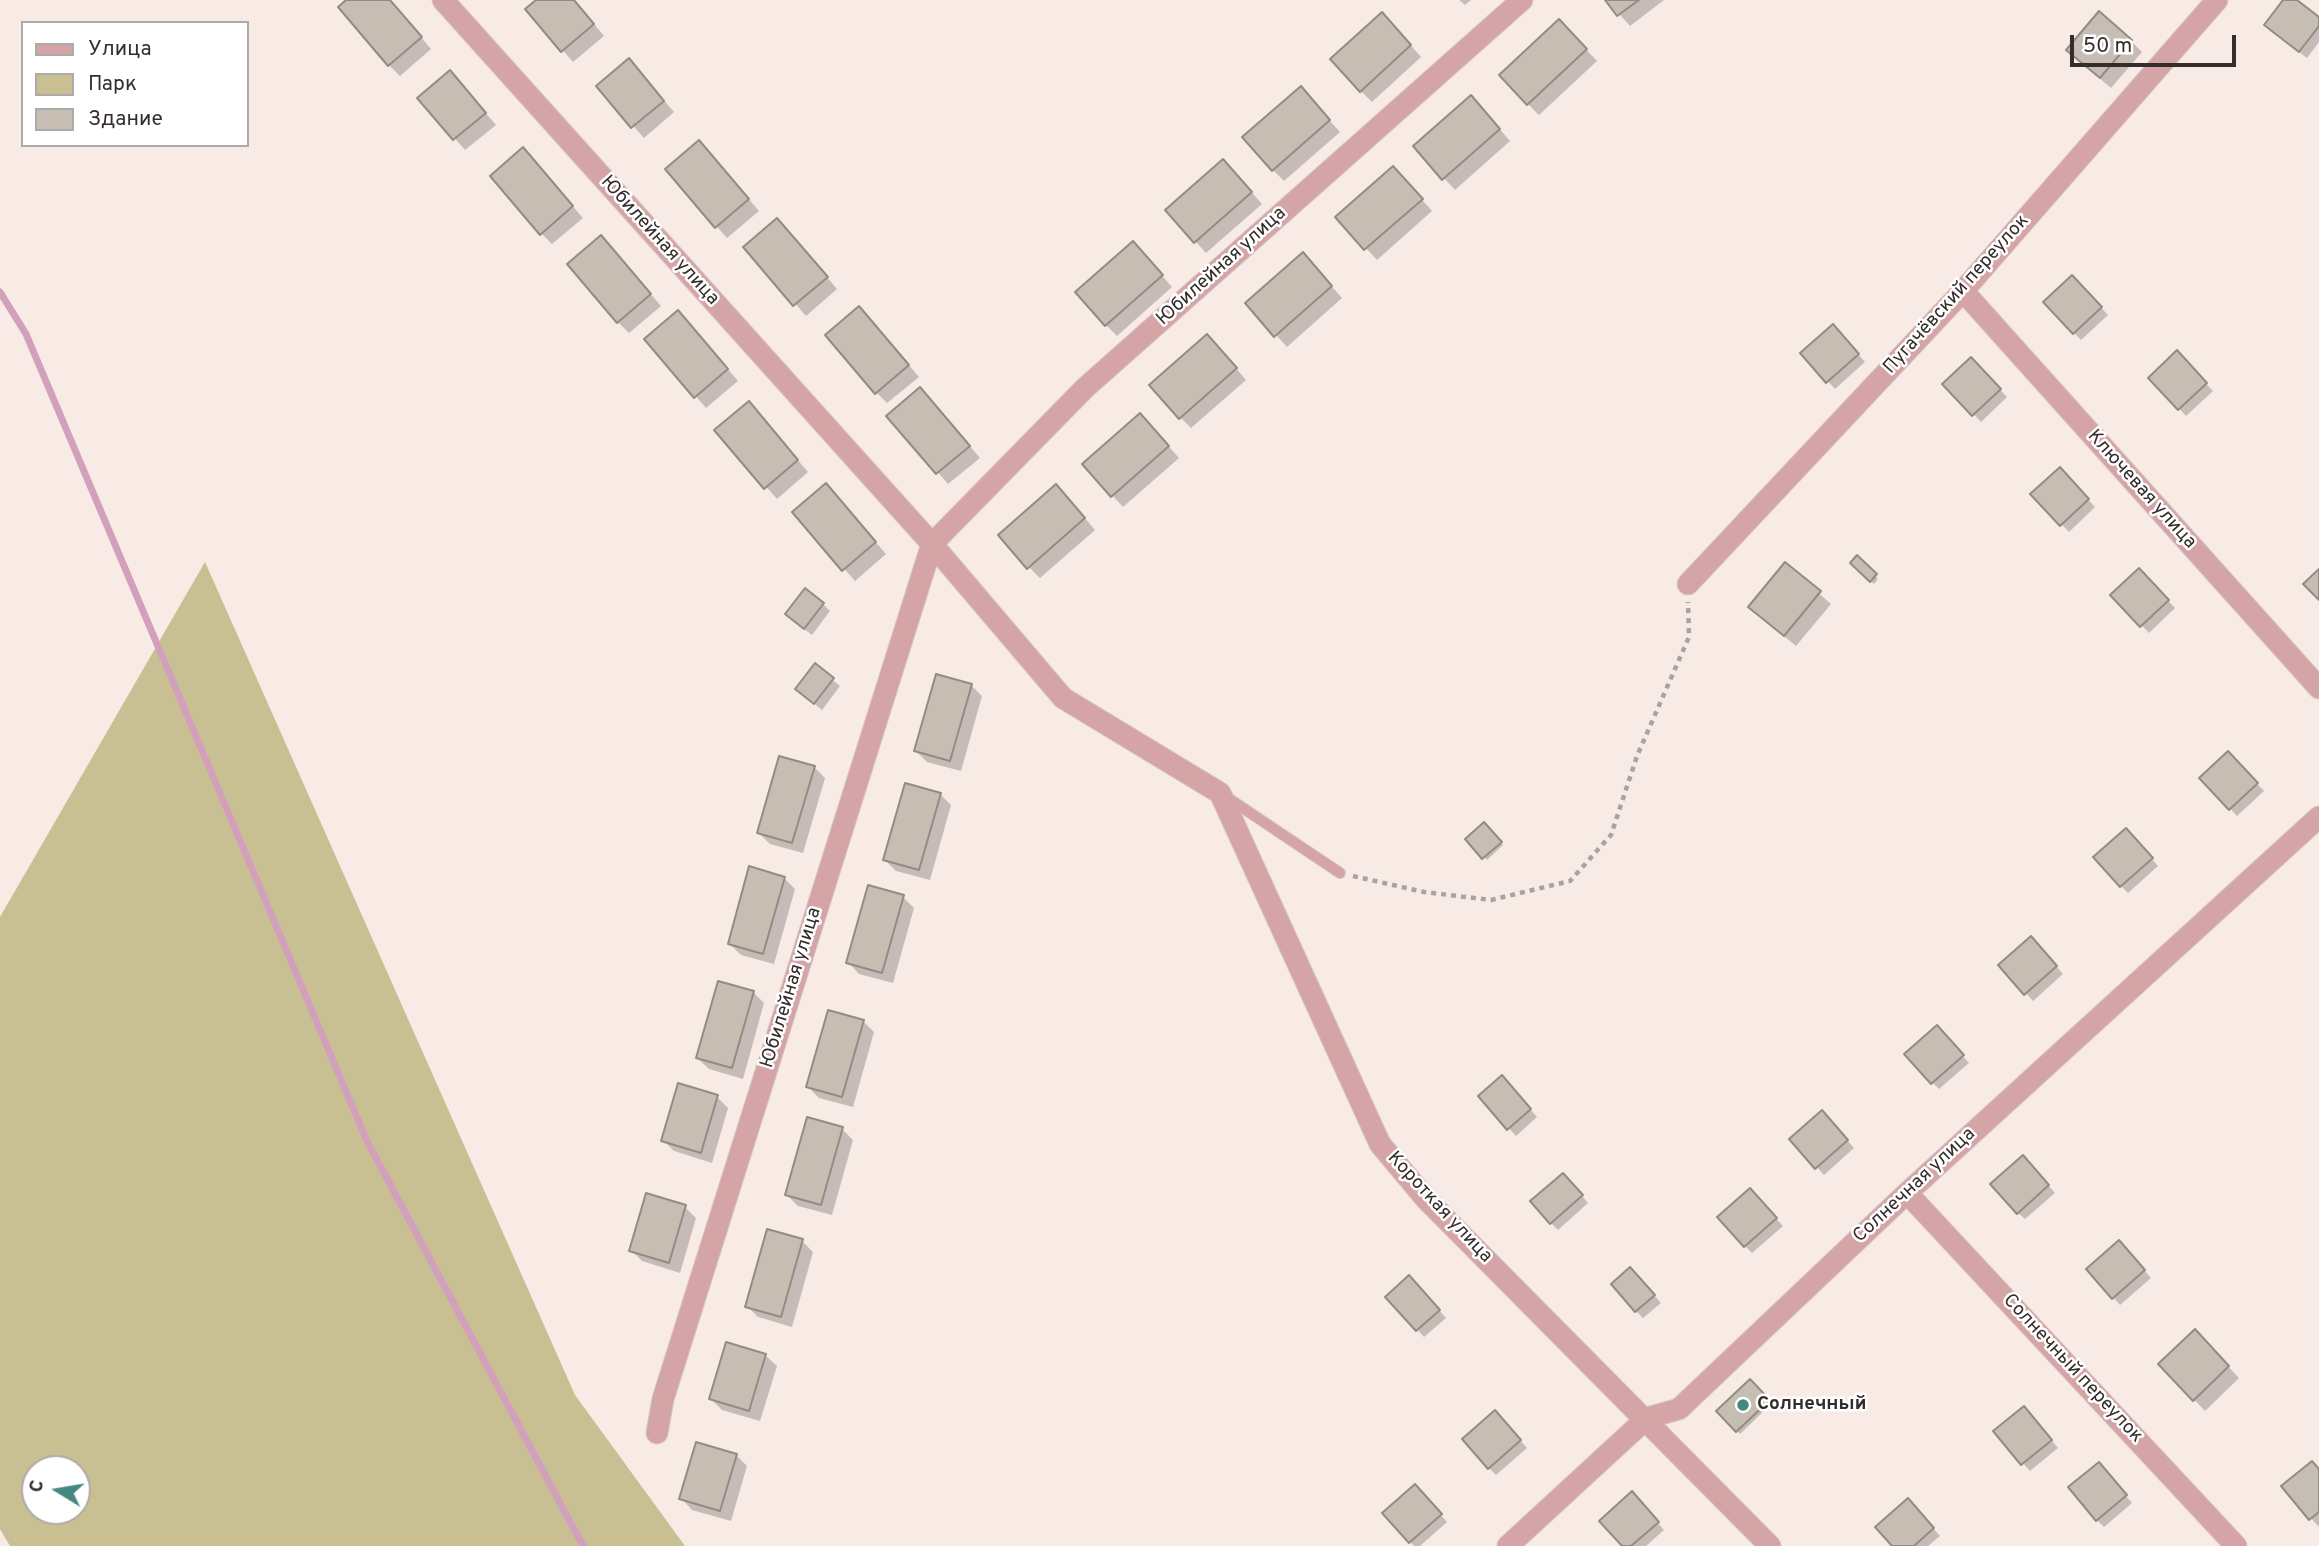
<!DOCTYPE html>
<meta charset="utf-8">
<style>
body{margin:0}
#map{position:relative;width:2319px;height:1546px;overflow:hidden;background:#f8eae4;font-family:Overpass,sans-serif}
canvas{display:block}
.legend{position:absolute;left:21px;top:21px;width:228px;height:126px;box-sizing:border-box;background:#fff;border:2px solid #adabaa;margin:0;padding:9px 12px;list-style:none;font-size:21px;color:#332d2b}
.legend li{display:flex;align-items:center;gap:14px;height:35px}
.legend b{width:35px;border:2px solid #adabaa}
.north{position:absolute;left:21px;top:1455px;width:70px;height:70px;box-sizing:border-box;background:#fff;border:2px solid #adabaa;border-radius:50%;rotate:281deg;font-size:19px;font-weight:700;line-height:28px;text-align:center;color:#332d2b}
.north::after{content:'';display:block;margin:auto;width:24px;height:32px;background:#448980;clip-path:polygon(50% 0,100% 100%,50% 72%,0 100%)}
.scale{position:absolute;left:2070px;top:35px;width:166px;height:32px;box-sizing:border-box;border:4px solid #332d2b;border-top:0;padding-left:9px;font-size:21px;line-height:24px;white-space:nowrap;color:#332d2b;-webkit-text-stroke:5px #fff;paint-order:stroke}
</style>
<div id="map">
<canvas width="2319" height="1546"></canvas>
<ul class="legend">
<li><b style="height:9px;background:#d5a4a7"></b>Улица</li>
<li><b style="height:19px;background:#c8c093"></b>Парк</li>
<li><b style="height:19px;background:#c7beb3"></b>Здание</li>
</ul>
<div class="north">С</div>
<div class="scale">50 m</div>
</div>
<script>
const ctx = document.querySelector('canvas').getContext('2d');
ctx.lineJoin = 'round';
function fillPath(path, color) { ctx.fillStyle = color; ctx.fill(path, 'evenodd'); }
function strokePath(path, color, width, dash) { ctx.strokeStyle = color; ctx.lineWidth = width; ctx.lineCap = dash ? 'butt' : 'round'; ctx.setLineDash(dash || []); ctx.stroke(path); }
function label(font, color, halo, rows, align = 'center') {
  ctx.font = font + ' Overpass,sans-serif'; ctx.lineWidth = 5; ctx.setLineDash([]); ctx.textBaseline = 'middle'; ctx.strokeStyle = halo; ctx.fillStyle = color; for (const [text, x, y, turn = 0] of rows) {
    ctx.save(); ctx.translate(x, y); ctx.rotate((+turn || 0) * Math.PI / 180); ctx.textAlign = isNaN(turn) ? turn : align; if (halo) ctx.strokeText(text, 0, 0); ctx.fillText(text, 0, 0); ctx.restore();
  }
}
const green = new Path2D(`
 M205 562 575 1395 685 1546H10L0 1529V917ZM35 1469H77V1511H35Z`);
const shadow = new Path2D(`
 M349 0H390L431 49 400 76 389 65Z
 M539 0H574L604 36 573 62 528 10Z
 M1459 0H1471L1465 5Z
 M1607 0H1664L1630 26Z
 M2285 0H2294L2319 19V42L2307 58 2274 32Z
 M1393 25 1421 57 1372 102 1361 91Z
 M1570 33 1597 61 1539 115 1528 104Z
 M2131 41 2142 52 2111 88 2079 61Z
 M629 60 674 112 644 138 598 86Z
 M450 72 496 125 465 150 420 98Z
 M1311 100 1340 132 1284 181 1273 170Z
 M1482 109 1510 141 1455 190 1415 147Z
 M523 149 583 218 552 244 541 233Z
 M710 154 759 211 727 238 667 170Z
 M1234 172 1262 204 1206 253 1167 210Z
 M1404 179 1432 211 1377 260 1338 217Z
 M788 231 837 289 806 316 746 247Z
 M612 249 661 306 629 333 618 322Z
 M1144 255 1172 287 1117 336 1106 325Z
 M1314 266 1342 298 1287 347 1248 304Z
 M2072 277 2108 315 2081 340 2045 302Z
 M870 319 919 377 887 403 876 392Z
 M689 324 738 381 706 408 647 339Z
 M1840 334 1865 362 1835 389 1803 353Z
 M1218 347 1246 380 1191 428 1180 417Z
 M2177 353 2213 391 2186 416 2151 378Z
 M1971 359 2007 397 1981 422 1945 384Z
 M931 400 980 458 948 484 889 416Z
 M759 415 808 472 777 499 717 430Z
 M1151 426 1179 458 1123 507 1084 464Z
 M2059 469 2095 507 2069 532 2033 494Z
 M837 497 886 554 855 581 795 513Z
 M1067 497 1095 530 1040 578 1029 567Z
 M1857 558 1878 579 1874 584 1852 563Z
 M1785 564 1831 604 1796 646 1762 618Z
 M2139 570 2175 608 2149 633 2113 595Z
 M823 604 830 611 812 635 794 621Z
 M816 666 840 686 822 710 805 696Z
 M971 685 982 696 961 771 927 762 916 751Z
 M2228 753 2264 791 2237 816 2202 778Z
 M814 767 825 778 803 853 770 844 759 833Z
 M940 794 951 805 930 880 896 871 885 860Z
 M1484 824 1503 845 1487 860 1467 839Z
 M2133 837 2158 866 2128 893 2121 886Z
 M784 878 795 889 774 964 741 955 730 944Z
 M903 897 914 908 893 983 859 974 848 962Z
 M2038 946 2063 974 2033 1001 2001 965Z
 M753 992 764 1003 743 1079 709 1069 697 1058Z
 M863 1021 874 1032 853 1107 819 1098 808 1087Z
 M1944 1034 1969 1063 1939 1089 1932 1082Z
 M1509 1084 1537 1117 1516 1136 1480 1096Z
 M717 1097 728 1108 712 1163 674 1151 663 1140Z
 M1829 1119 1854 1148 1824 1175 1792 1139Z
 M842 1129 853 1140 832 1215 798 1206 787 1195Z
 M2030 1164 2055 1193 2025 1219 2018 1213Z
 M1570 1182 1588 1203 1558 1230 1551 1223Z
 M1757 1197 1783 1226 1752 1253 1745 1246Z
 M685 1207 696 1218 680 1273 642 1261 631 1250Z
 M802 1241 813 1252 792 1327 758 1317 747 1306Z
 M2126 1250 2151 1278 2120 1305 2088 1270Z
 M1637 1276 1661 1303 1643 1318 1636 1311Z
 M1416 1284 1446 1318 1424 1337 1388 1297Z
 M2206 1343 2239 1378 2205 1411 2160 1364Z
 M765 1355 777 1366 760 1421 722 1410 711 1399Z
 M1750 1381 1771 1404 1740 1434 1718 1411Z
 M2031 1415 2058 1448 2030 1471 1996 1432Z
 M1502 1419 1527 1448 1496 1475 1489 1468Z
 M736 1455 747 1466 731 1521 692 1510 681 1498Z
 M2319 1470V1525L2318 1526 2284 1487Z
 M2105 1471 2132 1503 2104 1527 2097 1520Z
 M1422 1494 1447 1522 1420 1546H1414L1385 1514Z
 M1639 1501 1664 1530 1646 1546H1624Z
 M1915 1507 1940 1536 1928 1546H1894Z`);
const stream = new Path2D(`
 M0 292 26 334 367 1141 583 1546`);
const building = new Path2D(`
 M346 0H390L422 37 388 66 338 7Z
 M536 0H574L594 24 561 52 525 9Z
 M1605 0H1639L1617 16Z
 M2283 0H2297L2319 17V26L2299 52 2264 25Z
 M2099 11 2132 40 2100 78 2066 50Z
 M1382 12 1411 45 1360 92 1330 59Z
 M1559 19 1587 49 1527 105 1499 75Z
 M629 58 664 101 631 128 596 86Z
 M450 70 486 113 453 140 417 98Z
 M1301 86 1330 120 1272 171 1242 137Z
 M1471 95 1500 129 1442 180 1413 146Z
 M699 140 749 199 715 228 665 169Z
 M523 147 573 206 540 235 490 176Z
 M1223 159 1252 192 1194 243 1165 210Z
 M1393 166 1423 199 1364 250 1335 217Z
 M777 218 828 277 793 306 743 247Z
 M601 235 651 294 617 323 567 264Z
 M1133 241 1163 275 1105 326 1075 292Z
 M1303 252 1332 286 1274 337 1245 303Z
 M2072 275 2102 307 2073 334 2043 302Z
 M859 306 909 365 875 394 825 335Z
 M678 310 728 369 694 398 644 339Z
 M1833 324 1859 354 1826 383 1800 353Z
 M1207 334 1237 368 1179 419 1149 385Z
 M2177 350 2207 383 2178 410 2148 378Z
 M1971 357 2001 389 1972 416 1942 384Z
 M920 387 970 446 936 474 886 416Z
 M749 401 798 460 764 489 714 430Z
 M1140 413 1169 446 1111 497 1082 464Z
 M2060 467 2089 499 2060 526 2030 494Z
 M826 483 876 542 842 571 792 512Z
 M1056 484 1085 518 1027 569 998 535Z
 M1857 555 1877 574 1870 582 1850 563Z
 M1785 562 1821 591 1784 636 1748 607Z
 M2139 568 2169 600 2140 627 2110 595Z
 M2319 569V600L2303 584Z
 M805 588 824 603 804 629 785 614Z
 M815 663 834 678 814 704 795 689Z
 M936 674 972 684 950 761 914 751Z
 M2228 751 2258 783 2229 810 2199 778Z
 M779 756 815 766 792 843 757 833Z
 M905 783 941 793 919 870 883 860Z
 M1484 822 1502 842 1482 859 1465 839Z
 M2126 828 2153 858 2120 887 2093 857Z
 M749 866 785 877 763 954 728 944Z
 M868 885 904 895 882 973 846 963Z
 M2031 936 2057 966 2024 995 1998 965Z
 M718 981 754 991 732 1068 696 1058Z
 M828 1010 864 1020 842 1097 806 1087Z
 M1937 1025 1964 1055 1931 1084 1904 1054Z
 M1502 1075 1531 1109 1507 1130 1478 1096Z
 M678 1083 718 1095 701 1153 661 1141Z
 M1822 1110 1848 1140 1815 1169 1789 1139Z
 M807 1117 843 1127 821 1205 785 1195Z
 M2023 1155 2049 1185 2017 1214 1990 1184Z
 M1563 1173 1583 1195 1550 1224 1530 1201Z
 M1750 1188 1777 1218 1744 1247 1717 1217Z
 M646 1193 686 1205 669 1263 629 1251Z
 M767 1229 803 1239 781 1317 745 1307Z
 M2119 1240 2145 1270 2112 1299 2086 1269Z
 M1630 1267 1655 1295 1635 1312 1611 1284Z
 M1409 1275 1440 1310 1416 1331 1385 1297Z
 M2195 1329 2229 1366 2193 1401 2158 1364Z
 M726 1342 766 1354 749 1411 709 1399Z
 M1750 1379 1770 1400 1736 1432 1716 1411Z
 M2024 1406 2052 1440 2021 1465 1993 1431Z
 M1495 1410 1521 1440 1488 1469 1462 1439Z
 M696 1442 737 1454 720 1511 679 1499Z
 M2312 1461 2319 1469V1512L2309 1520 2281 1486Z
 M2099 1462 2127 1495 2096 1521 2068 1487Z
 M1415 1484 1442 1514 1409 1543 1382 1513Z
 M1632 1491 1659 1522 1631 1546H1622L1599 1521Z
 M1908 1498 1934 1528 1914 1546H1892L1875 1527Z`);
const path = new Path2D(`
 M1353 876 1424 892 1491 900 1570 881 1611 835 1637 756 1689 637 1688 602`);
const service = new Path2D(`
 M1225 796 1340 873`);
const minor = new Path2D(`
 M443 0 932 544 1063 698 1220 793 1380 1144 1426 1199 1770 1546
 M1963 291 2319 688
 M1688 584 1963 291 2217 0
 M1907 1193 2236 1546
 M657 1433 663 1399 932 544 1085 388 1522 0
 M1508 1546 1647 1418 1679 1409 1907 1193 2319 817`);
const markers = [
 [1743,1405,7,"#448980"]
];
const streetNames = [
 ["Юбилейная улица",659,241,48],
 ["Юбилейная улица",1222,267,-42],
 ["Пугачёвский переулок",1957,295,-48],
 ["Ключевая улица",2141,490,48],
 ["Юбилейная улица",792,988,-73],
 ["Солнечная улица",1915,1186,-43],
 ["Короткая улица",1439,1208,47],
 ["Солнечный переулок",2072,1369,47]
];
const poiNames = [
 ["Солнечный",1757,1405]
];
fillPath(green, '#c8c093');
fillPath(shadow, '#0003');
strokePath(stream, '#d3a0bb', 7);
fillPath(building, '#c7beb3');
strokePath(building, '#948b82', 2);
strokePath(service, '#d5c8c3', 12);
strokePath(minor, '#d5c8c3', 23);
strokePath(path, '#aca29d', 4.5, [5, 5]);
strokePath(service, '#d5a4a7', 10);
strokePath(minor, '#d5a4a7', 21);
for (const [x, y, r, color] of markers) { const dot = new Path2D(); dot.arc(x, y, r, 0, 2 * Math.PI); ctx.fillStyle = color; ctx.fill(dot); strokePath(dot, '#fff', 2.5); }
label('19px', '#332d2b', '#fff', streetNames);
label('bold 19px', '#332d2b', '#fff', poiNames, 'left');
</script>
